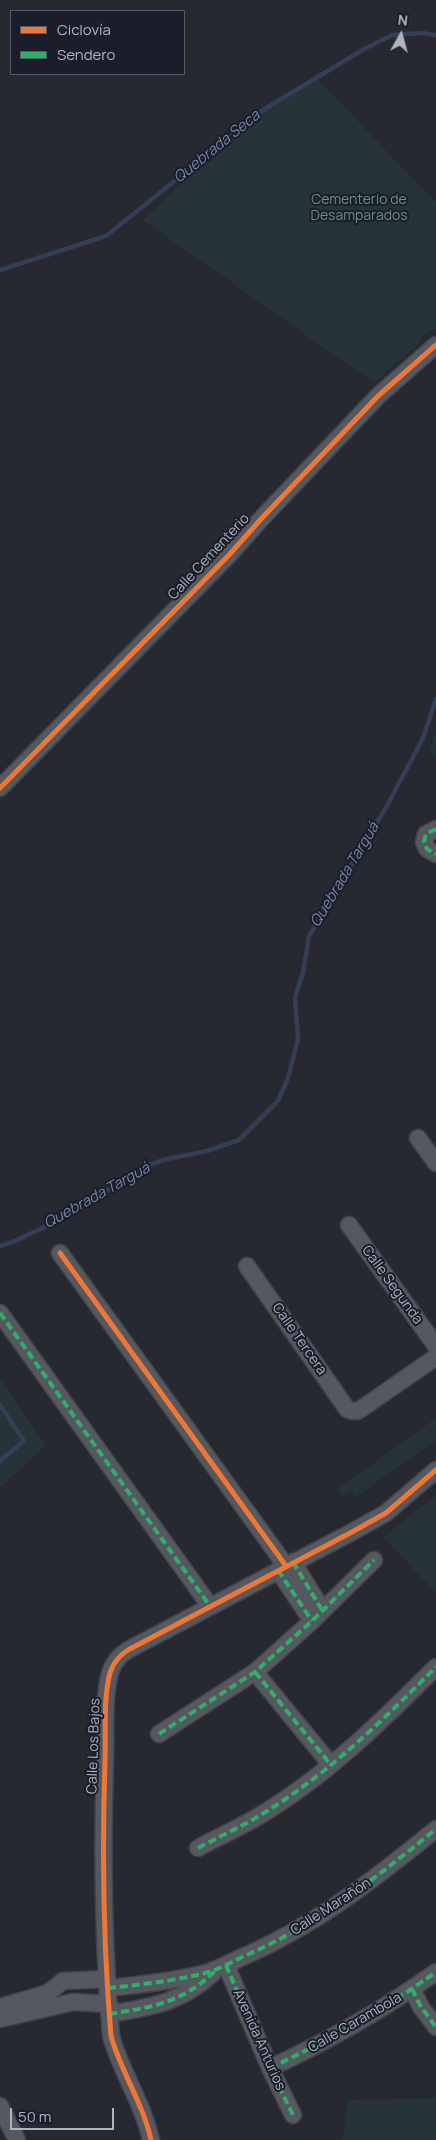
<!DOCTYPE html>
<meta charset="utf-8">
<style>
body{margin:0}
#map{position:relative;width:436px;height:2140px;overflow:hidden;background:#262930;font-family:Manrope,sans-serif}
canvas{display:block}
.legend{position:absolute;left:10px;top:10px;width:175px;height:65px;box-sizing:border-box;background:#1a1e2a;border:1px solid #565a67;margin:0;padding:6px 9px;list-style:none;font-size:15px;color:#afb3c2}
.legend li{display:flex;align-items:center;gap:10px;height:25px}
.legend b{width:25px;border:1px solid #565a67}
.north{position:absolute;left:376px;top:10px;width:50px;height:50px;-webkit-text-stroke:4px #1a1e2a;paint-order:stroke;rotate:7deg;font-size:14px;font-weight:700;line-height:20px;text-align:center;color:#afb3c2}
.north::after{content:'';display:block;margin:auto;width:18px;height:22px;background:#afb3c2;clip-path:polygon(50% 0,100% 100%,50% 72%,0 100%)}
.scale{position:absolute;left:10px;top:2108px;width:104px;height:22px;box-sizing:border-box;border:2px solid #afb3c2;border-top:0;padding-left:6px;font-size:15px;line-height:18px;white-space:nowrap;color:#afb3c2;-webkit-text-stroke:4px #1a1e2a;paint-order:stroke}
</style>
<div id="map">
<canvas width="436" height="2140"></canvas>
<ul class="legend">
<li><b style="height:6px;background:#f07635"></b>Ciclovía</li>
<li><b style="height:6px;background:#2db169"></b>Sendero</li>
</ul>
<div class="north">N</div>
<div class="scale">50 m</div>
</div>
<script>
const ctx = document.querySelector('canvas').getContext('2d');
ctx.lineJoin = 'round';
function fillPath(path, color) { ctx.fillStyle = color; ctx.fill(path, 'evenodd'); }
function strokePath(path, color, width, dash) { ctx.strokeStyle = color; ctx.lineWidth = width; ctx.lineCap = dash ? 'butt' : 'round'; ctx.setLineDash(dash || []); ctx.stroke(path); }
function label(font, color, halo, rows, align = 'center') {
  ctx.font = font + ' Manrope,sans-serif'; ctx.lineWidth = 4; ctx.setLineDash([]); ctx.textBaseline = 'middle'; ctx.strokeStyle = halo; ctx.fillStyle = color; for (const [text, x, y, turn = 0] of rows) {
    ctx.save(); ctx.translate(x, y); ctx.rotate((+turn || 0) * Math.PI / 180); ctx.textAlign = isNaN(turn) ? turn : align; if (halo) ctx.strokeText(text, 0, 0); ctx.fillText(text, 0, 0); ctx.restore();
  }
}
const green = new Path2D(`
 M317 78 436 203V329L423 334 420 342 374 383 143 220 257 113Z
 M436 730V758L429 752Z
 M0 1379 46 1445 0 1488Z
 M436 1418V1440L356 1497 351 1491 342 1497 338 1489Z
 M436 1496V1593L383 1537Z
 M436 2098V2140H343L347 2100Z`);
const stream = new Path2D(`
 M0 270 106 236 263 110 364 49 392 35 421 33 436 35
 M0 1246 15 1241 55 1222 149 1165 167 1159 207 1151 239 1140 278 1101 288 1078 298 1039 295 997 303 973 309 936 388 804 423 738 436 699
 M0 1405 24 1441 0 1461`);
const minor = new Path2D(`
 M0 788 229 555 261 519 378 396 436 345
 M436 829 426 834 424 842 427 849 436 854
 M418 1138 436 1163
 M349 1225 436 1346
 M60 1253 286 1566
 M247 1266 347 1409 352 1411H358L436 1357
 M0 1313 210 1606
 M293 1562 322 1610
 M278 1570 312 1621
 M255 1672 331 1765
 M159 1734 255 1672 312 1621 374 1560
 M198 1848C218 1837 239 1828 259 1816 326 1776 381 1722 436 1667
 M226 1965 270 2068 293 2115
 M108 1988C139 1985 171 1981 202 1974 215 1971 228 1964 240 1958 313 1927 375 1879 436 1829
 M412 1989 421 2007 436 2027
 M0 2007 48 1993 63 1981 107 1979
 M109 2014C151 2007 181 2003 213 1973
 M0 2019 73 2002 109 2004
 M270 2068C328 2041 384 2009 436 1972
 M0 2106 17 2140
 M151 2140C143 2103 121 2072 111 2036 103 1944 102 1852 105 1760 106 1733 103 1699 110 1673 113 1663 120 1655 128 1650L352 1532 386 1513 436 1470`);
const quiet = new Path2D(`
 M436 829 426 834 424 842 427 849 436 854
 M0 1313 210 1606
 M293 1562 322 1610
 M278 1570 312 1621
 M255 1672 331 1765
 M159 1734 255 1672 312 1621 374 1560
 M198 1848C218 1837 239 1828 259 1816 326 1776 381 1722 436 1667
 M226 1965 270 2068 293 2115
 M108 1988C139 1985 171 1981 202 1974 215 1971 228 1964 240 1958 313 1927 375 1879 436 1829
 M412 1989 421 2007 436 2027
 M109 2014C153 2007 182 2003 215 1971
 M270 2068C328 2041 384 2009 436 1972`);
const cycleway = new Path2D(`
 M0 788 229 555 261 519 378 396 436 345
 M60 1253 286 1566
 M151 2140C143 2103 121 2072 111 2036 103 1944 102 1852 105 1760 106 1733 103 1699 110 1673 113 1663 120 1655 128 1650L352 1532 386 1513 436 1470`);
const parkNames = [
 ["Cementerio de",359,200],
 ["Desamparados",359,216]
];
const streetNames = [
 ["Calle Cementerio",209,557,-47],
 ["Calle Segunda",392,1285,54],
 ["Calle Tercera",299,1339,55],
 ["Calle Los Bajos",94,1746,-88],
 ["Calle Marañón",331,1907,-33],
 ["Calle Carambola",355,2023,-30],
 ["Avenida Anturios",259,2040,66]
];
const waterNames = [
 ["Quebrada Seca",217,147,-39],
 ["Quebrada Targuá",345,875,-59],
 ["Quebrada Targuá",97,1196,-29]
];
fillPath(green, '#263338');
strokePath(stream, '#353e57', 4.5);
strokePath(minor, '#424349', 19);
strokePath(minor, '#55585f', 16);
strokePath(quiet, '#2db169', 4, [8, 4]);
strokePath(cycleway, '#f07635', 5);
label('14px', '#689178', '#1a1e2a', parkNames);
label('14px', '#afb3c2', '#1a1e2a', streetNames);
label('italic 15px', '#7986a9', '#1a1e2a', waterNames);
</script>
